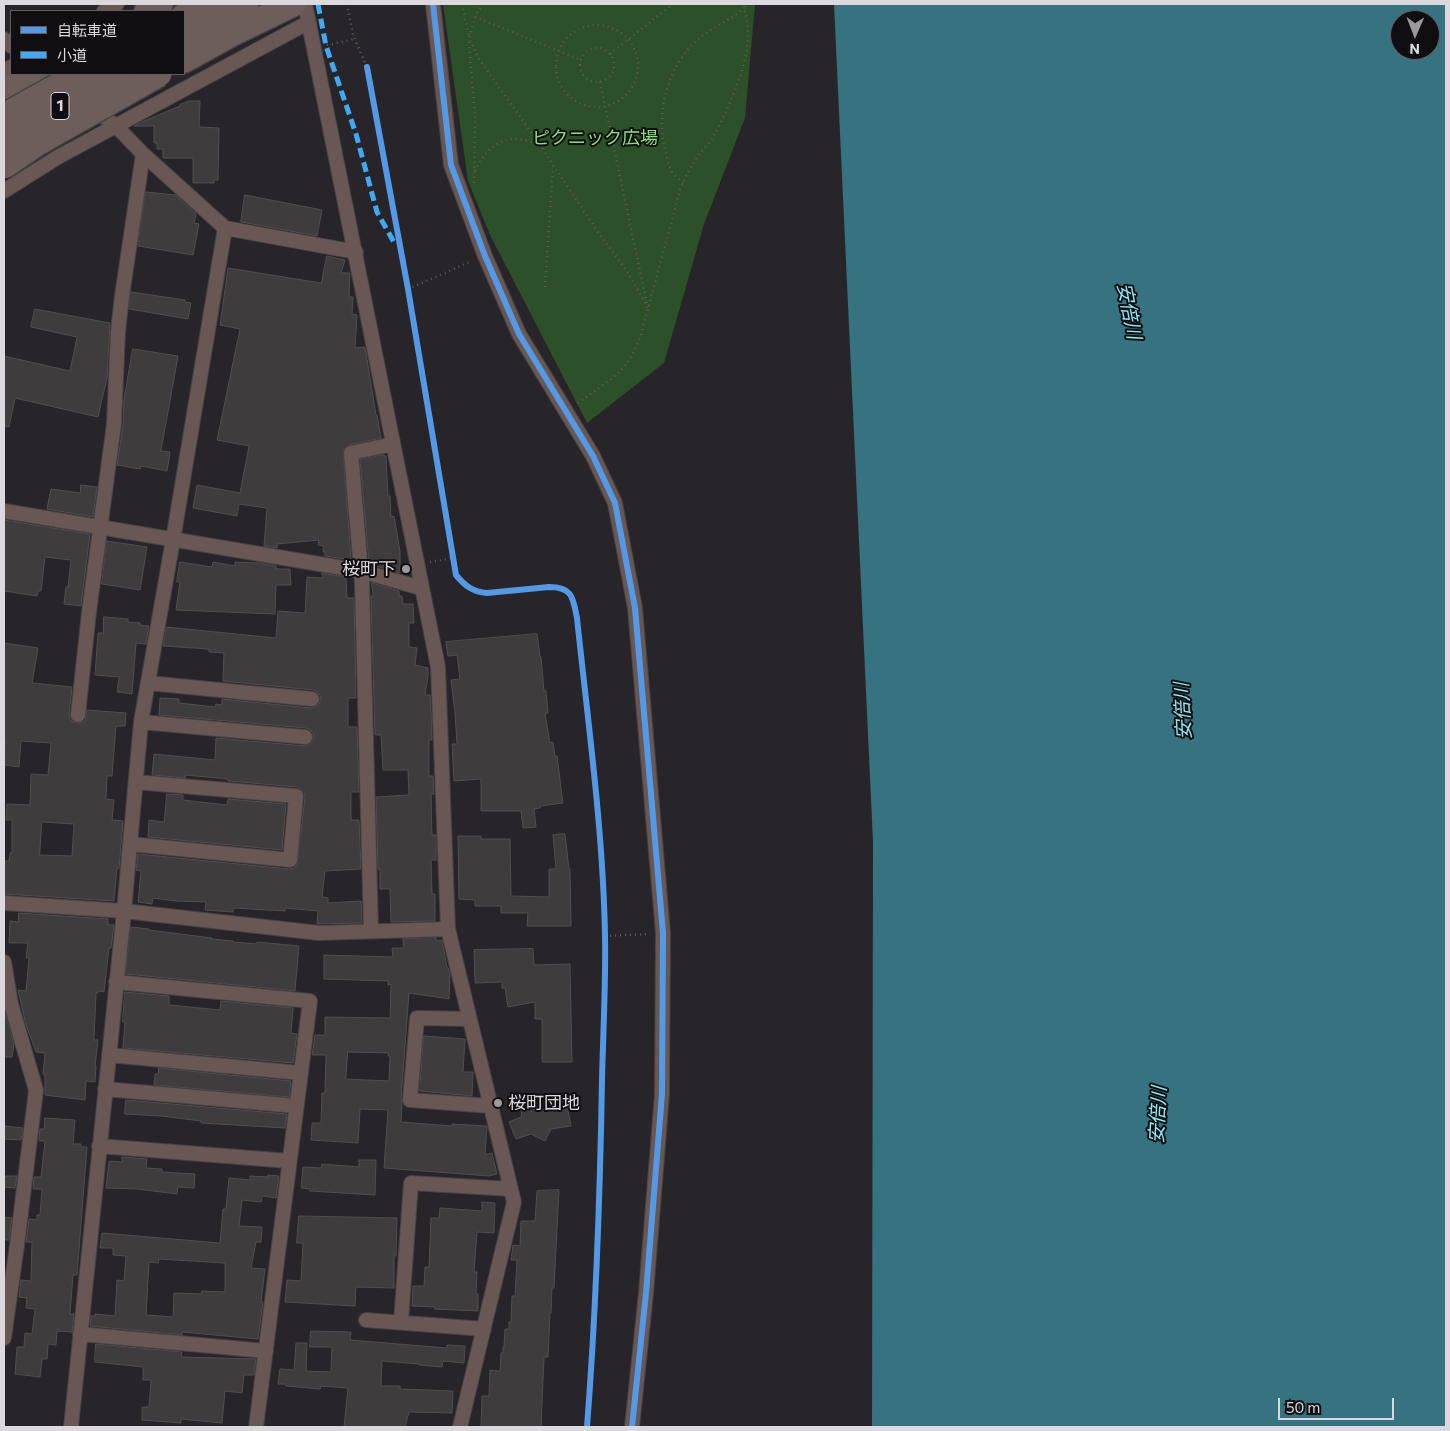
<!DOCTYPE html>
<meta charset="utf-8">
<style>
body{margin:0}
#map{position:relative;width:1450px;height:1431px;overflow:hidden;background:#272529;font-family:Commissioner,"Noto Sans JP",sans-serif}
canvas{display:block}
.frame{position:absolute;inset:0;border:5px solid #dcd9de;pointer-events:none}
.legend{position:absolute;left:10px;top:10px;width:175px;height:65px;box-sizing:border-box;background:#100e11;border:1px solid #625f63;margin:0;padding:6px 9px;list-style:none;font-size:15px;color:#dcd9de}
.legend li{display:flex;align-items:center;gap:10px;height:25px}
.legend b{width:25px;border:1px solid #625f63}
.north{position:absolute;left:1390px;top:10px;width:50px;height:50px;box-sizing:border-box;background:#100e11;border:1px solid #625f63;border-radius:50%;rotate:181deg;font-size:14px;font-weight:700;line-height:20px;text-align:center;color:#dcd9de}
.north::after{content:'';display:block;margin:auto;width:18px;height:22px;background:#9d9a9f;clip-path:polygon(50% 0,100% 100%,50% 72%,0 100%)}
.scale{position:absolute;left:1278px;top:1398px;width:116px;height:22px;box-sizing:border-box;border:2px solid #dcd9de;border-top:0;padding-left:6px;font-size:15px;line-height:18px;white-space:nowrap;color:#dcd9de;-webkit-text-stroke:4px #100e11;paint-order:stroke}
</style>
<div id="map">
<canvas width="1450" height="1431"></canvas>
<div class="frame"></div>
<ul class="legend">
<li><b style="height:6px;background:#5399e6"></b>自転車道</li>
<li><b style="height:6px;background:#3fa9f5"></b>小道</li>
</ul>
<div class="north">N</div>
<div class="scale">50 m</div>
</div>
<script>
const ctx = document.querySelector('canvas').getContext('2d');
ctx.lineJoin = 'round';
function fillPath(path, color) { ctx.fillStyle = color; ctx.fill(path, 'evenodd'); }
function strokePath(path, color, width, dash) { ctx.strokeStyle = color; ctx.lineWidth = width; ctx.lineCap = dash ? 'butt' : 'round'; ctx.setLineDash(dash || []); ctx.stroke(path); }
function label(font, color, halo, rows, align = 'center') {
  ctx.font = font + ' Commissioner,"Noto Sans JP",sans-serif'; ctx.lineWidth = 4; ctx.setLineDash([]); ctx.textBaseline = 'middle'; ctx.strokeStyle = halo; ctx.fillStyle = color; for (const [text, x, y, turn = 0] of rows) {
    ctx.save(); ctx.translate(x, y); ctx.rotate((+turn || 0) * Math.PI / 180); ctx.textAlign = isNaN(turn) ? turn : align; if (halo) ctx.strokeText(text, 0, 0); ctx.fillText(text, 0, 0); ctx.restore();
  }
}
const green = new Path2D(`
 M443 4H755L745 118 704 224 664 363 587 423 491 237 468 181Z`);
const water = new Path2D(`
 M834 4H1446V1427H872L873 842ZM1400 20H1430V50H1400Z`);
const building = new Path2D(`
 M189 101H200L199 127 219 128 218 180H214V183H193V158H163V149H157V143H154V126H134L144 121 180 106V105Z
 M146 192 176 195 196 214 194 223 199 224 193 255 138 246Z
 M245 195 322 210 317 236 241 222Z
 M327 256 345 260 341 273H350L349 297H353L352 314 357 315 355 348 365 347 376 415H377L381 438 349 445 343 450 351 560 325 556V552H323L324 546 318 545 319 540 277 544V548L264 546 267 508 239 504 237 516 193 508 197 485 240 493 249 446 217 440 240 329 220 325 228 268 321 283Z
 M131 292 185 300V302L191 303 188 319 129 309Z
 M35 309 110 323 107 378 98 417 15 398 9 427 4 426V356L70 371 77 337 31 327Z
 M133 349 178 356 161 451 170 452 167 471 141 466 140 469 117 465 123 425 124 400Z
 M384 455V456H386L388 496H390L391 517 394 516 400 551V573L369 564 360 460Z
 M81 485 97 487 93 517 47 509 51 489 80 493Z
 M4 520 90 534 81 606 64 604 66 587H68L71 560 45 557 41 591H38L37 596 4 591Z
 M107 541 147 547 140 590 102 584Z
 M180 562 212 567 213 562 235 566V562L260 563 276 566V569H290L291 585H276L275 614 176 610 180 582H177Z
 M322 573 346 577 347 598H354L356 698H348V727H357L359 792H351V820H359L361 869 325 871 322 897 328 898V903L361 901 362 923 317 924 318 911 285 908V911L234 908 233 912 205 910 206 902 176 901 153 898 152 904 138 902 141 871 136 870 138 854 289 869 294 868 297 865 305 797 304 793 301 789 297 787 229 781H228V779L185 775V778L152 775 154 754 215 760 216 738 305 746 309 745 312 742 314 737 313 733 310 730 306 728 159 715 160 698 179 699V703L215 707 216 704 222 705V699L311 708 316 707 319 704 321 699 320 695 317 692 313 690 223 681 224 653 209 652V649L163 646 166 627 276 638 278 611 305 613 307 577 323 578Z
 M372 583 399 591V596H402L403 604H413L414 623H409V647L417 648 415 665 428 668V676L425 695H430L431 711 432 740H429V776H433L434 794H431L432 835H436V860H431L432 894H435V921L391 922 390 889H380V869H378L376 797 409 795 408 770H383L381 735H375L371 596H373Z
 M104 617 128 619V622L140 623V625L149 626 146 644 136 643 132 694 117 692 119 677 95 675 98 633H103Z
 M537 634 540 657H541L544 691H546L548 713 545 714 550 743 553 742 555 756H557L563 803 540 806V808L534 809 536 827 523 828 521 811H481V779L454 781 452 744H457L455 713 451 680 460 679 457 655 448 656 446 642Z
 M4 643 38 648 32 683 72 687 69 715 70 719 73 722 78 724 85 721 87 710 126 713 125 726H116L112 776H107L106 799 114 800 112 820 123 821 119 869 117 868 114 901 4 894V861H9L10 853H12V820H6L7 804 30 805 31 774 48 775 51 743 21 741 19 767 4 765 5 740H4ZM42 822 74 824 72 856 40 855Z
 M167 794 183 795V800L227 805 228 799 286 804 282 850 148 837 149 820 164 822Z
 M565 834 569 869H570L571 926H527L528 913H501V906H475V900L459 899 458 836H481V839H510L511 896 549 897V869H556L553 835Z
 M19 913 108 919V925H114L111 948H109L104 992 98 991V993H96L94 1040H98L95 1066H96L95 1082 86 1081 85 1100 45 1095V1075L43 1074 45 1053 36 1052 26 1025 18 990 26 991 29 958H26L28 943H9L10 921 18 922Z
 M131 927 149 929V930L212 938 211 939 233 941V942L257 944V942L299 946 295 991 126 974Z
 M436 938V941L442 940 447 968H448L450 974 449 999 409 993 401 1099 402 1104 401 1122 452 1126V1124L487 1126 485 1155 492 1153 497 1174 489 1176 384 1168 388 1110 360 1109 358 1143 311 1140 312 1123H321L322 1093H325L326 1055H312L315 1035H325V1017L390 1018 391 984 388 985V981L324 979V955L393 957 392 948H404L403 939ZM348 1052 389 1053 388 1056H390L389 1081 346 1079Z
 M533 949 534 965 570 964 572 1062H542V1019H535V1002L508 1007 505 988H502V982L475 983 474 950Z
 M125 992 169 996V1005L220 1010 221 1001 293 1008 291 1033 297 1034 293 1063 123 1048 125 1023 123 1022Z
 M4 1010 14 1044 12 1057H4Z
 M424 1036 465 1039 463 1072H473L472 1096 420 1091Z
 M159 1068 291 1081 289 1097 154 1085 155 1074H158Z
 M126 1100 287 1114 285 1128 201 1123V1121L161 1116 125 1114Z
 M522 1102H541V1109L567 1104 571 1126 551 1129 545 1141 531 1134 516 1139 509 1122 521 1117Z
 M45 1118 75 1120 73 1144H81V1147H87L77 1275H73L70 1314H74L72 1332 57 1331 56 1345 48 1344 47 1359H42L40 1377 15 1374 17 1347H24L25 1333 32 1334 35 1309 26 1308 27 1298 19 1297 21 1280 31 1281 32 1242H26L29 1219 37 1220V1215H40L42 1189H33L34 1177H41L45 1141H39L40 1129H44Z
 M4 1126 23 1128 21 1140 4 1139Z
 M122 1157 147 1159 146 1168 162 1169V1172L195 1174 194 1188 178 1187 177 1194 137 1189 106 1188 109 1161 122 1162Z
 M359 1160H376L375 1195 310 1191V1189L301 1188 303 1167 321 1168 322 1164 359 1167Z
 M268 1175 279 1176 276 1198 262 1196 261 1202 242 1200 239 1226 262 1227 261 1242H256L251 1268 265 1269 261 1302H263L258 1339 182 1332V1335L90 1326 91 1316H95V1314L115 1316 117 1280 124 1281 126 1256 113 1255V1248H100L102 1233 220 1243 223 1209H226L229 1178 250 1180V1176L268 1177ZM159 1259 225 1263V1292L202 1291 201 1294 174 1293 173 1317 146 1315 149 1262 158 1263Z
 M4 1176H17L15 1188 4 1187Z
 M559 1190 554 1288H552L551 1313H550L548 1357H544L541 1427H481L482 1396H489L490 1370 500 1371 501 1353H503V1347H504L505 1329H509V1322H511L512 1296H515L517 1260H511L513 1245 520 1246 521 1221H535L537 1191Z
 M482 1202 495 1203 494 1233 477 1232 474 1272H477L476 1294H478V1311L435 1309V1307L412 1306 413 1286H424L425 1267H429L431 1218H439L440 1208 482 1211Z
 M299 1216 397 1218 396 1256H394V1288L356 1287 355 1306 285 1302 287 1280 301 1281 303 1243H297Z
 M4 1217 12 1218 9 1240H4Z
 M311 1331 351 1332 350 1340 447 1348V1345L465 1346 464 1363 443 1361 442 1367 419 1365V1364L382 1361 381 1386H400V1389L453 1391 452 1413 409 1412 405 1427H344L348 1388 321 1386 320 1389 286 1386V1384H278L280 1369 294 1370 296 1343H307L306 1371 331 1372 332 1347H310Z
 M96 1344 182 1352 181 1357 256 1359 254 1375H244L242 1393 225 1391 222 1423 181 1419V1423L142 1420V1407H149L151 1380H143V1367L95 1362Z`);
const path = new Path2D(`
 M347 4 353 35 367 67 408 289 456 575C465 586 473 592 487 593L549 587C573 587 573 598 577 618 588 723 603 829 605 935 606 983 603 1033 602 1081 600 1197 596 1312 587 1427
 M462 4 469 36
 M483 4 476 14 469 38 479 59 533 135 600 235 627 271 648 308
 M475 17 581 60
 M556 66a41 41 0 1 1 82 0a41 41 0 1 1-82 0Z
 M469 42 475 117 474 183
 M327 45 354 39
 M580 65a17 17 0 1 1 34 0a17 17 0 1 1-34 0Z
 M610 54 673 4
 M600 82 647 304
 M475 171C489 142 509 131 539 145
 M683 183C679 179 675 176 672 172 668 166 667 157 665 150 656 112 667 70 694 43 709 28 729 22 744 8
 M545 287 553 167
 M408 289 472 261
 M578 403C594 391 615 379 627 363 633 355 637 345 641 335L680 190C685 178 690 167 698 156 703 149 710 143 714 135 728 111 749 62 748 34 748 25 746 16 744 8L746 4
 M430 562 453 558
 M605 936 649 934`);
const street = new Path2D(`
 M305 4 438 667 448 929 514 1202 460 1427
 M433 4 451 165 485 256 519 334 593 456 615 503 635 608 663 933 662 1094 646 1293 632 1427
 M104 11 117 4
 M4 39 11 46
 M4 71 11 67
 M91 107 116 126 143 154 225 228 356 252
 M4 191 58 157 309 22
 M4 511 361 571 421 588
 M148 683 312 699
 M78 715 89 612 114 424 118 332 122 296 143 154
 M141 722 305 737
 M130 844 290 860 296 796 136 782
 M4 903 124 911 319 933 448 929
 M371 931 362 583 351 453 393 444
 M4 962 11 1004 36 1090 17 1245 4 1338
 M116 982 310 1001 256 1427
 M470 1019 417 1018 410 1100 491 1106
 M109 1055 301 1073
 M105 1089 296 1106
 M99 1146 289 1161
 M366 1320 484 1329
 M401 1322 411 1183 511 1189
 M80 1334 266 1351
 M71 1427 124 911 141 722 173 540 225 228`);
const highway = new Path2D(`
 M147 11 160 4
 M184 16 205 4
 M184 37 246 4
 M184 60 233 33 293 4
 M4 92 36 74`);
const pathBridge = new Path2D(`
 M239 44 314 4`);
const highwayBridge = new Path2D(`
 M4 116 79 74
 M4 141 21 129 118 74
 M4 166 39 142 159 74`);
const quiet = new Path2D(`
 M318 4 326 46 356 134 377 212 395 244`);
const cycleway = new Path2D(`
 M433 4 451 165 485 256 519 334 593 456 615 503 635 608 663 933 662 1094 646 1293 632 1427
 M367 67 408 289 456 575C465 586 473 592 487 593L549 587C573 587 573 598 577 618 588 723 603 829 605 935 606 983 603 1033 602 1081 600 1197 596 1312 587 1427`);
const markers = [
 [406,569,5,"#9d9a9f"],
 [498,1103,5,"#9d9a9f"]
];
const shields = [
 [60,106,18]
];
const shieldNames = [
 ["1",60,106]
];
const parkNames = [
 ["ピクニック広場",595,138]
];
const poiNames = [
 ["桜町下",396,569],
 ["桜町団地",508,1103,"left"]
];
const waterNames = [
 ["安倍川",1129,311,79],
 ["安倍川",1183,711,-93],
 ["安倍川",1158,1115,-87]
];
fillPath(green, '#2c5028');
fillPath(water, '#34737f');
fillPath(building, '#3e3c3c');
strokePath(building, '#504e4f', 1);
strokePath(street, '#444345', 16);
strokePath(highway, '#444345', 28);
strokePath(path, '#635b5a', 2.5, [1, 4]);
strokePath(street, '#685753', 14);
strokePath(highway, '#6e5e5b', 25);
strokePath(highwayBridge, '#444345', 28, []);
strokePath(pathBridge, '#635b5a', 2.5, [1, 4]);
strokePath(highwayBridge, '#6e5e5b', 25);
strokePath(quiet, '#3fa9f5', 5, [10, 5]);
strokePath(cycleway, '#5399e6', 6);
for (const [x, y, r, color] of markers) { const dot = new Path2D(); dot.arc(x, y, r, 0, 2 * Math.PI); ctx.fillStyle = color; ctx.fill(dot); strokePath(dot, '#100e11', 2); }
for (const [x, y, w] of shields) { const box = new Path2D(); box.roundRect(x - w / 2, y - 13.5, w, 27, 4); ctx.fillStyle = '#100e11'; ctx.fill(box); strokePath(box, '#dcd9de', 1); }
label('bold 16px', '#dcd9de', null, shieldNames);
label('18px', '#8ddf82', '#100e11', parkNames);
label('18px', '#dcd9de', '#100e11', poiNames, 'right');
label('italic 19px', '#8ee9f8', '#100e11', waterNames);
</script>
